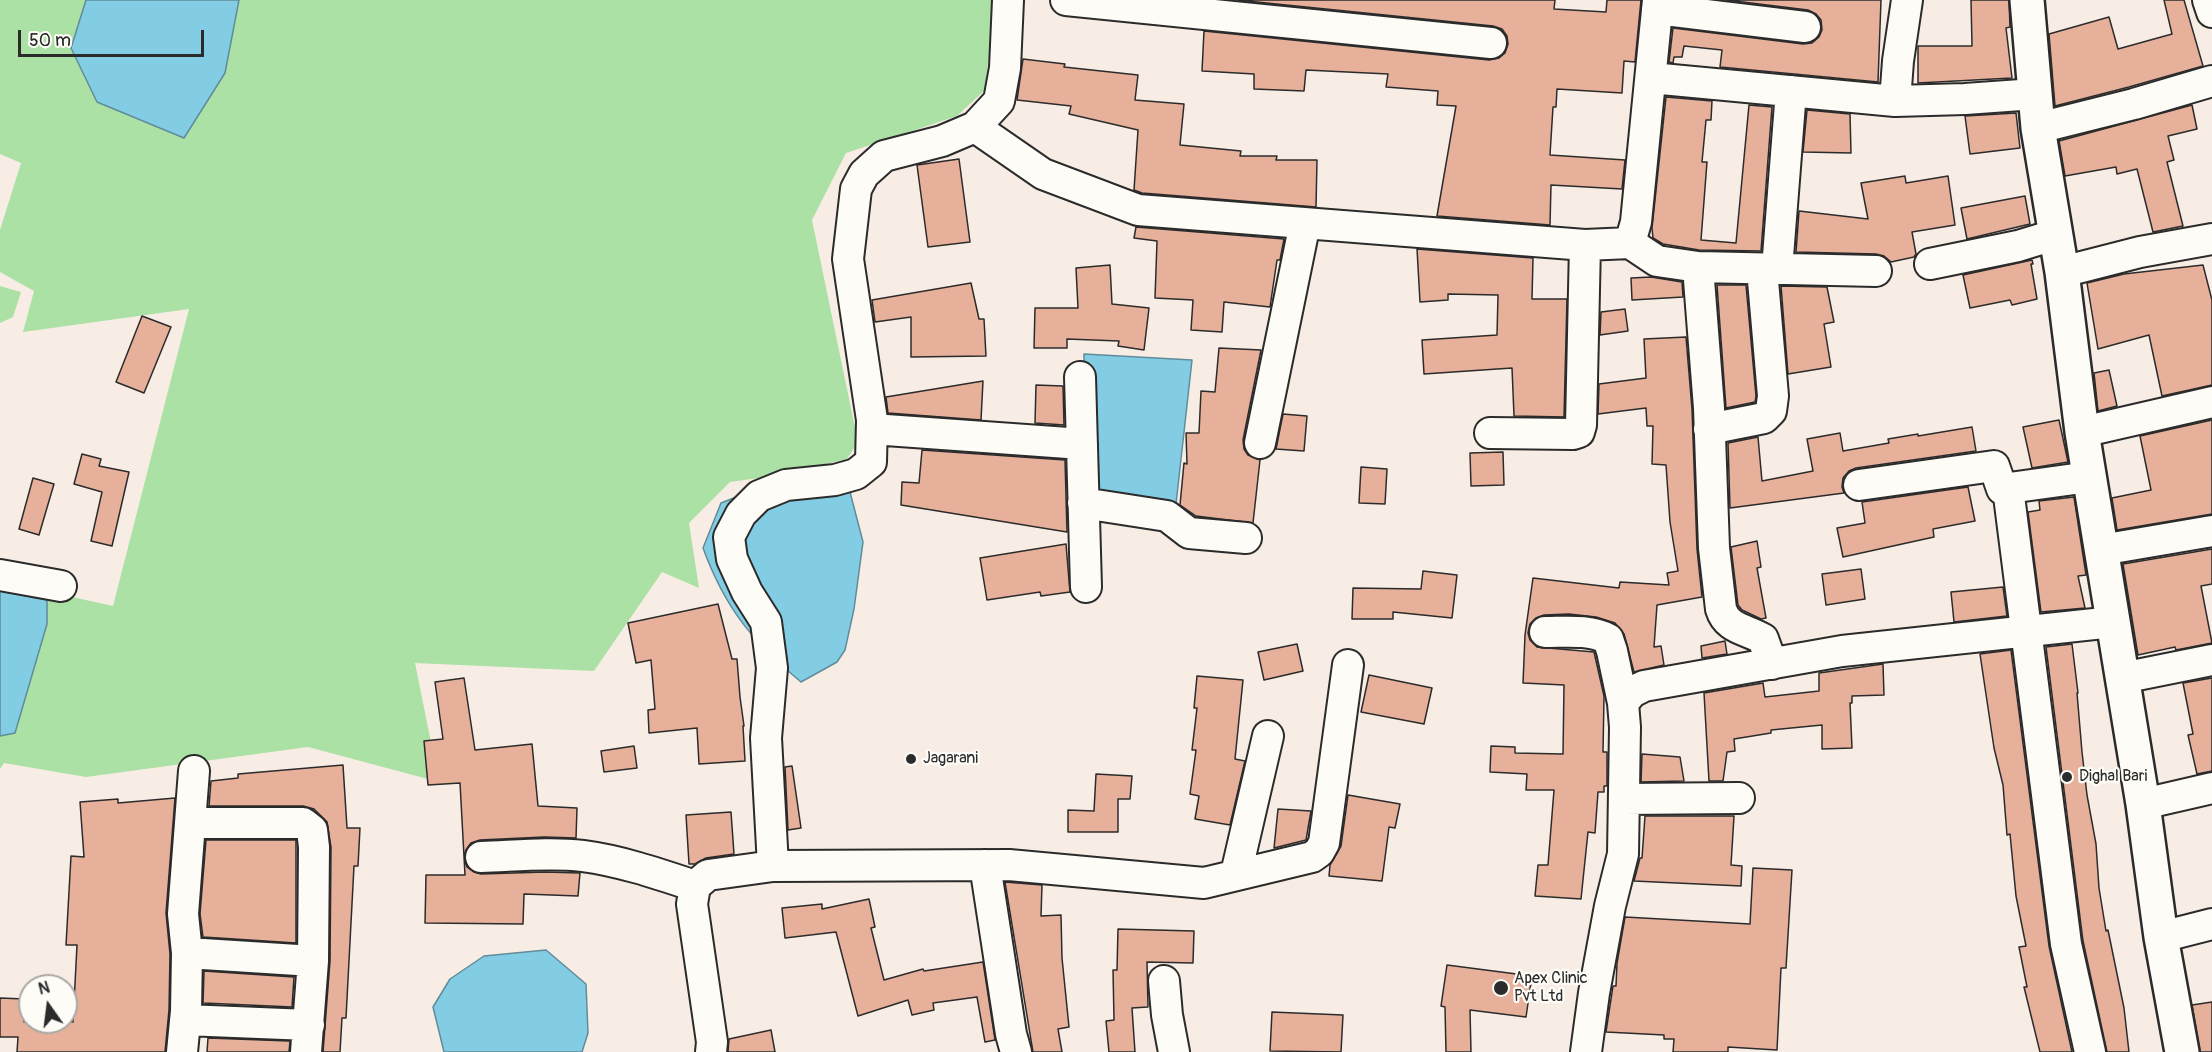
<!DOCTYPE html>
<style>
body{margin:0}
#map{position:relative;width:2212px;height:1052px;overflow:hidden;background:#f8ede5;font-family:Pangolin,sans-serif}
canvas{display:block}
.north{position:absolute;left:18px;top:974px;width:60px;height:60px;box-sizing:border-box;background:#fdfcf7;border:2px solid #a9a8a5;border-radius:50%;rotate:346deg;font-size:16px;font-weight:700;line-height:24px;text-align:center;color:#2b2b2b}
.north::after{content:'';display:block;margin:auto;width:21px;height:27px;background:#2b2b2b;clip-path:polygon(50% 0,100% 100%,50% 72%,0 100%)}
.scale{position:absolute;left:18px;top:30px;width:186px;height:27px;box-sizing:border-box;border:3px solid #2b2b2b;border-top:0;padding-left:8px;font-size:18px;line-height:21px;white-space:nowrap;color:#2b2b2b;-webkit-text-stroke:4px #fdfcf7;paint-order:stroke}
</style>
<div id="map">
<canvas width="2212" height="1052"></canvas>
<div class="north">N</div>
<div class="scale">50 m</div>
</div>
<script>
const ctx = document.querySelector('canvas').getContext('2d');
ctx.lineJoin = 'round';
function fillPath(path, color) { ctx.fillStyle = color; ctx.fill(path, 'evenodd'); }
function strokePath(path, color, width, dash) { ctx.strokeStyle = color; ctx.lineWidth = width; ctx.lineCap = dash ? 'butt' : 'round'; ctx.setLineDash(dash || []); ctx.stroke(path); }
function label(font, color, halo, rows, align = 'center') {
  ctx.font = font + ' Pangolin,sans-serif'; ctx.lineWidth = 4.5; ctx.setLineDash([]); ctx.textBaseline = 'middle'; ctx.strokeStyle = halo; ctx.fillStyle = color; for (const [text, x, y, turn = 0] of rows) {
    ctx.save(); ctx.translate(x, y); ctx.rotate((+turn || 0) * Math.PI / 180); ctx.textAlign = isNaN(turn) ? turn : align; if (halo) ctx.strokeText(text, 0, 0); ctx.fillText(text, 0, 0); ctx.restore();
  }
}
const green = new Path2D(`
 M0 0H994L995 3 985 90 957 116 846 153 812 220 858 442 847 459 780 475 730 482 689 523 699 588 662 572 594 671 415 663 439 782 308 747 86 777 4 763 0 769V581L113 606 189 309 23 332 34 291 0 272V230L21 163 0 154Z
 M0 286 21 292 13 317 0 323Z`);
const water = new Path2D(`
 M86 0H239L225 73 184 138 97 102 71 48Z
 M1084 354 1192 360 1176 504 1108 510 1091 490 1083 461Z
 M764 486 830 489 850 492 863 542 854 609 845 650 837 662 801 682C752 641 725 608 703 548L721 503Z
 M0 591 47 600V624L15 733 0 736Z
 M546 950 586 984 588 1033 582 1052H444L433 1007 450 979 484 956Z`);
const building = new Path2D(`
 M1237 0H1555L1554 9 1606 12 1607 0H1641L1635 62 1624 61 1622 93 1557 89 1556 107H1553L1550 155 1625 160 1622 189 1551 185 1550 225 1437 216 1456 106 1437 105 1438 91 1386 87 1388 74 1306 70 1304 91 1254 89V74L1202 71 1204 31 1489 60 1499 58 1505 53 1508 44 1507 36 1502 29 1493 26Z
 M1726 0H1881L1878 82 1720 67 1722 50 1684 46 1682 57H1674L1673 63 1669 62 1673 28 1803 44 1812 43 1819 37 1822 30 1821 20 1816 14 1808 10Z
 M1971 0H2009L2010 27 2006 28 2012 78 1918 83V46H1972Z
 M2164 0H2184L2203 66 2129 87 2055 106 2049 34 2109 17 2118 49 2172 34Z
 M1023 59 1065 64 1064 67 1138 75 1135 100 1184 104 1180 145 1241 151 1240 156H1277L1276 160H1317L1316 207 1142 193 1134 190 1138 130 1069 114 1071 106 1017 100Z
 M1666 97 1712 101 1711 120H1706L1702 162H1707L1701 240 1736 243 1749 105 1772 107 1761 251 1699 250 1663 244 1653 238 1652 228Z
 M2192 105 2197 129 2168 136 2174 160 2167 162 2183 226 2153 232 2137 169 2117 174 2116 167 2065 176 2059 141Z
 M1807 110 1850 114 1851 153 1803 152Z
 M2016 113 2020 148 1970 154 1965 116Z
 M959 159 970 242 928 247 917 165Z
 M1905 176 1906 183 1948 176 1955 225 1912 232 1916 254 1914 257 1891 262 1884 256 1876 254 1796 252 1799 211 1868 219 1861 183Z
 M2025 196 2030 224 1967 239 1961 208Z
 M1136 227 1284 239 1280 260H1277L1270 307 1224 302 1222 332 1191 330 1193 300 1155 298 1157 241 1134 238Z
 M1417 249 1533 258 1532 299H1567L1564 417 1514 416 1512 368 1424 374 1422 340 1497 335 1498 295 1448 294V300L1420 302Z
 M2032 260 2033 264H2031L2037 299 2012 305 2010 300 1970 308 1963 275Z
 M1110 265 1112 304 1149 308 1144 350 1118 346 1119 341 1067 339V348H1034L1035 308H1078L1076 268Z
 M2203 265 2212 300V385L2162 396 2149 335 2098 349 2087 283 2124 274Z
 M1651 277 1682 282 1683 297 1632 300 1631 278Z
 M971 283 979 319H984L986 356 911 357V317L875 322 872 300Z
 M1717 285H1746L1756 396 1755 402 1726 408Z
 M1781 286 1827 287 1834 322 1824 324 1831 367 1788 374Z
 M1625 309 1628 331 1600 335 1601 312Z
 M142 316 171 327 144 393 116 382Z
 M1686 337 1692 409 1697 549 1702 597 1657 605 1654 647 1661 646 1664 665 1634 672 1624 634 1615 623 1596 617 1569 614 1544 615 1536 618 1530 624 1528 633 1530 640 1537 647 1594 652 1604 696 1603 752H1607V786H1604V792H1598L1595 833 1588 832 1581 899 1535 896 1538 865H1548L1554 790H1526L1527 774 1490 772 1491 746 1515 747V753L1563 754 1564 685 1523 683 1525 635 1533 578 1619 588 1620 582 1669 585 1667 573 1678 571 1670 522 1666 465 1652 464 1653 426H1647L1646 408 1598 414 1599 384 1646 378 1644 339Z
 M1219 348 1261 350 1243 440 1244 449 1248 455 1260 460 1253 523 1196 516 1180 505 1184 463 1187 464 1186 433H1199L1201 391 1215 392Z
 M2109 370 2117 406 2098 411 2094 373Z
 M983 381 981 420 888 413 886 397Z
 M1036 385 1063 386 1064 425 1035 423Z
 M1283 414 1307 416 1304 451 1276 449Z
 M2059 420 2068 462 2032 468 2023 427Z
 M2212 420V514L2117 530 2112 498 2151 490 2140 436Z
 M1972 427 1976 451 1856 468 1849 471 1843 478 1842 487 1844 493 1730 508 1728 443 1758 437 1762 481 1813 471 1807 439 1840 433 1843 451 1889 443 1888 439 1918 434V436Z
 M922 450 1065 460 1067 532 901 505 902 482 919 483Z
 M1503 452 1504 485 1471 486 1470 453Z
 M82 454 101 459 99 466 129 472 112 546 91 541 102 492 74 484Z
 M1361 467 1387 469 1385 504 1359 503Z
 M33 478 54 484 39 535 19 529Z
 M1968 487 1975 521 1933 529 1934 537 1843 557 1837 528 1865 523 1862 502Z
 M2074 497 2086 575 2078 576 2085 608 2041 612 2028 512 2040 510 2039 501Z
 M1757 541 1761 567 1757 568 1766 618 1761 619 1742 610 1738 605 1731 547Z
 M1066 544 1070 592 1041 596 1040 592 987 600 980 558Z
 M2212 549V584L2201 586 2212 643 2176 650 2175 647 2138 655 2123 564Z
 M1861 569 1865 599 1826 605 1822 574Z
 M1423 571 1457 575 1452 618 1393 612V619H1352L1353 588 1421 589Z
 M2003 587 2007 616 1954 622 1951 592Z
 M718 604 732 659H737L740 697 744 726H743L745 761 699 764 697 728 649 733 648 710 655 709 651 660 636 663 628 623Z
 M1725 641 1727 654 1702 658 1701 646Z
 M1297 644 1303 671 1264 680 1258 652Z
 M2072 644 2078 693H2077L2082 752 2087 795 2096 844 2099 888 2106 931 2108 930 2124 1008 2129 1052H2107L2083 941 2046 647Z
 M2011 650 2049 946 2072 1052H2040L2024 987H2027L2019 947 2026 946 2016 896 2010 834 2007 835 2003 785 1994 748 1980 654Z
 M1883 664 1884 695 1852 696V703H1850L1852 748 1822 749V725L1771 730V733L1734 739 1735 751 1727 752 1723 781H1709L1704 693 1763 683 1765 697 1819 691V673Z
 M1369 675 1432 688 1424 724 1361 712Z
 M1197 676 1243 680 1235 759 1245 761 1230 825 1195 819 1199 796 1190 794 1196 750H1192L1197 708H1194Z
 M464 678 475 750 532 744 538 806 577 808 576 838 544 837 480 840 471 843 466 850 464 858 467 867 474 872 481 874 545 872 580 873 578 896 524 894 523 924 425 923 426 875H465L460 783 428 785 424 741 443 739 435 682Z
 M2212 678V771L2197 774 2188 735 2193 734 2183 683Z
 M634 746 637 768 604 772 601 751Z
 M1642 754 1680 757 1684 781 1641 782Z
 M343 765 347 828H360L358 866H354L346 1018H342L340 1052H323L330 961 331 847 327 822 314 809 303 806H209L211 781 238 778V774Z
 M792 766 801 828 788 830 785 767Z
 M1096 774 1132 776 1130 799H1118V832H1068V810L1094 811Z
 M1348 795 1400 804 1395 828 1389 827 1382 881 1329 876 1330 865 1341 846Z
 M175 798 166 913 170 954 169 1010 165 1052H17L18 1037H0V998L25 999 24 1022H73L77 945H66L71 856 84 857 80 802 118 799V803Z
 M1278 809 1311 811 1306 840 1274 848Z
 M731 812 734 854 706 858 695 864H689L686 815Z
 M1645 816H1734L1731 865 1742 866 1741 886 1634 881 1640 858H1642Z
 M206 840H296V943L203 937 200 914Z
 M1753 868 1792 870 1786 968H1781L1777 1050 1728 1047V1052H1673L1674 1039H1664V1035L1606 1032 1613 986H1616L1617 963 1625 917 1750 924Z
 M1005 882 1042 885 1041 916 1061 915 1062 958 1069 1027 1058 1029 1062 1052H1033Z
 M869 899 875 927 871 928 884 980 923 969 924 971 983 962 995 1040 985 1042 977 997 933 1003 934 1010 912 1015 908 1000 858 1016 836 932 785 938 782 908 822 904V909Z
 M1118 929 1194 931 1193 963 1147 962 1148 1007 1132 1008 1135 1052H1109L1106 1021 1114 1020 1113 970H1117Z
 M1447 965 1532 976 1526 1017 1470 1010 1471 1052H1446L1445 1007 1441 1006Z
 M204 971 294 977 292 1007 203 1003Z
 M2212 1002V1052H2200L2192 1005Z
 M1272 1012 1343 1015 1341 1052 1270 1051Z
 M771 1030 775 1052H728L729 1039Z
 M208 1038 290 1041 289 1052H207Z`);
const street = new Path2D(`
 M1066 0 1491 43
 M2208 0 2212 12
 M1657 9 1805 27
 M1651 78 1895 101 1898 61 1907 0
 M1895 101 1965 99 2035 94
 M975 127 1043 174 1138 210 1585 245 1630 243 1636 222 1658 0
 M2038 128 2134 104 2212 81
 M1630 243 1657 261 1698 267 1876 271
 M1930 264 2018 246 2054 235
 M1698 267 1709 408 1714 548 1721 609C1727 629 1746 629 1763 639L1772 664
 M1777 269 1791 91
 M2062 272 2140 252 2212 239
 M1080 377 1086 587
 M872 429 1082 444
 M1709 429 1764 418 1771 411 1773 396 1762 269
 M2082 432 2212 402
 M1490 433 1573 434 1579 432 1581 425 1585 245
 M1260 443 1305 223
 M1859 485 1994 466 2002 489 2089 477
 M2008 488 2066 944 2090 1052
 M1083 503 1167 516 1189 533 1246 538
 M2101 550 2212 531
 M0 575 61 586
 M1545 632C1566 632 1589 629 1608 639L1612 651 1623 703
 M2122 678 2212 660
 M1624 799 1739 798
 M2143 804 2212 788
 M190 823H303L312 830 314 847 313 961
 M481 857C514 856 549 852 583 856 621 861 659 874 695 886
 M985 865 1011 1034 1016 1052
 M773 866 766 738 772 668 766 622 747 592 732 559 729 537 741 514 759 496 786 485 835 480 856 474 871 462 872 420 848 259 856 189 864 174 884 156 942 141 975 127 999 101 1005 68 1008 0
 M1236 874 1268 736
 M2161 937 2212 924
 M187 953 313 961 306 1052
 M1164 981 1167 1015 1174 1052
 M185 1020 309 1025
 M182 1052 186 1011 187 953 183 914 194 771
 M711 1052 712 1042 692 904 695 886 708 875 773 866 1009 865 1204 883 1312 857 1319 852 1324 843 1348 665
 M1586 1052 1594 993 1610 906 1623 854 1625 727 1623 703 1632 692 1644 686 1842 651 2113 622`);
const secondary = new Path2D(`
 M2027 0 2038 128 2062 272 2082 432 2143 804 2161 937 2182 1052`);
const markers = [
 [911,759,6,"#2b2b2b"],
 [2067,777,6,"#2b2b2b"],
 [1501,988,8,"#2b2b2b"]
];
const poiNames = [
 ["Jagarani",923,759],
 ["Dighal Bari",2079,777],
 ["Apex Clinic",1514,979],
 ["Pvt Ltd",1514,997]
];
fillPath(green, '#abe1a4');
fillPath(water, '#83cde4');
strokePath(water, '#608c9a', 1.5);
fillPath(building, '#e6b09b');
strokePath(building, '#2b2b2b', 1.5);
strokePath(street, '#2b2b2b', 34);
strokePath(secondary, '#2b2b2b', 38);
strokePath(street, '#fdfcf7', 30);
strokePath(secondary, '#fdfcf7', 33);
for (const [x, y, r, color] of markers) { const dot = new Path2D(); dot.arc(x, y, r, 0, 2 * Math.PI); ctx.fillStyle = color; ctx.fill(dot); strokePath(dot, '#fdfcf7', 2); }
label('16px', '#2b2b2b', '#fdfcf7', poiNames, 'left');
</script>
